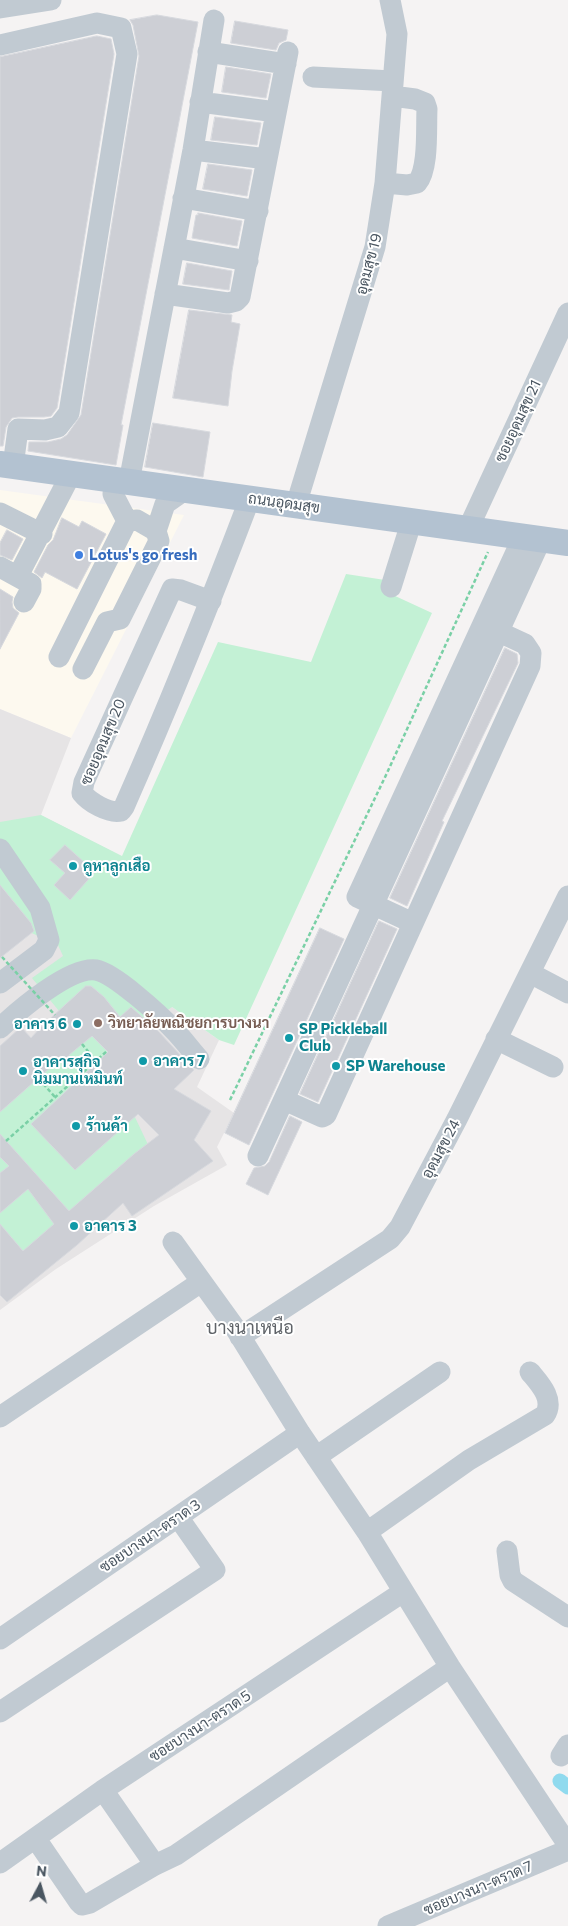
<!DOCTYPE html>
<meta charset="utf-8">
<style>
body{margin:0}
#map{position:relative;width:568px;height:1926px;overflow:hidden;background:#f5f3f3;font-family:Commissioner,sans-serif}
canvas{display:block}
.north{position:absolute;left:15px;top:1861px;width:50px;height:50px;-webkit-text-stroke:4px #fff;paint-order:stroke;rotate:6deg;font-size:14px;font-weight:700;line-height:20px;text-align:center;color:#4a5661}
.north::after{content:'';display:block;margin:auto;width:18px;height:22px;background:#4a5661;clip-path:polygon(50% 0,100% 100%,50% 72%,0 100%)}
</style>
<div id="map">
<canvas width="568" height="1926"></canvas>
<div class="north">N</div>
</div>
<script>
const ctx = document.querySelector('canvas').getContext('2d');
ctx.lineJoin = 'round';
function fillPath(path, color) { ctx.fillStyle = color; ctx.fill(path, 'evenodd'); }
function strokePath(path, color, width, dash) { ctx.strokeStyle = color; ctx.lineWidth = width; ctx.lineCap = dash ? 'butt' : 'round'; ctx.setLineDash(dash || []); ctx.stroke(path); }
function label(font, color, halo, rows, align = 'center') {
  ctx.font = font + ' Commissioner,Sarabun,sans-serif'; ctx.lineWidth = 4; ctx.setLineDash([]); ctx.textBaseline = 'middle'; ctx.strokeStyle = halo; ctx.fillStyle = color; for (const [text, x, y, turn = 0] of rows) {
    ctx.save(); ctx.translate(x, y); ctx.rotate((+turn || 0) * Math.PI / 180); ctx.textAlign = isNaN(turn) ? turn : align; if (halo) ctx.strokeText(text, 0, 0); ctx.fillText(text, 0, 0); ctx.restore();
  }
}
const commercial = new Path2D(`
 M0 490 184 515 71 738 0 709Z`);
const education = new Path2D(`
 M0 709 71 738 41 815 117 854 75 939 219 1040 197 1087 234 1113 217 1147 227 1165 154 1206 56 1269 0 1310Z`);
const green = new Path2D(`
 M346 574 398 582 393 595 432 613 234 1045 219 1040 172 1007 105 1054 152 1153 28 1257 0 1225V1103L77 1033 32 978 63 956 58 945 25 930 0 900V822L41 815 122 856 218 642 311 662Z`);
const canal = new Path2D(`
 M560 1781 568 1787`);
const building = new Path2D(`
 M157 15 198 22 121 425H123L116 465 28 451 29 442H48L61 439 67 435 81 415 139 56 133 25 130 20Z
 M235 21 288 30 286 40 279 43 276 50 231 43Z
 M97 36 111 39 114 54 57 408 51 416 44 417H18L12 418 6 427 3 446H0V57Z
 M226 67 271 74 266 98 222 92Z
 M215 117 261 123 257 145 211 140Z
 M208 164 252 170 247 196 203 189Z
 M198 213 242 221 237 246 192 238 196 215H198Z
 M187 263 232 271 229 290 183 284Z
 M189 310 232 315 231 322 240 324 232 371 228 406 173 398Z
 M153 423 210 432 203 477 145 467Z
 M62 518 79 527 82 521 106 534 77 589 45 572 42 578 34 572 48 545 53 540Z
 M7 530 23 539 12 560 0 555V543Z
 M0 589 13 597 12 602 13 608 19 613 0 649Z
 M505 648 517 654 518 663 442 821 444 822 407 906 390 898Z
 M65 845 95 872 70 900 54 885 65 873 50 860Z
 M0 885 31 923 34 931 0 958Z
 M379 921 397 929 318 1102 300 1094Z
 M320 928 344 939 249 1145 225 1133Z
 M86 986H91L104 997 120 1017 131 1007 159 1032 194 1070 174 1089 211 1111 194 1140 213 1161 132 1216 123 1203 77 1245 7 1302 0 1295V1224L23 1251 54 1224 28 1189 0 1213V1173L9 1166 0 1157V1134L69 1211 134 1154 159 1135 138 1114 75 1170 31 1124 108 1052 92 1036 69 1055 70 1069 61 1058 0 1112V1046L21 1027 31 1038 41 1027 46 1026 51 1018Z
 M290 1116 302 1122 268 1195 246 1184 254 1168 265 1166 269 1162Z`);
const path = new Path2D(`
 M82 1044 95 1060
 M39 1079 55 1097
 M230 1100 387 773 488 552
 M6 1141 107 1051`);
const minor = new Path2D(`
 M0 8 51 0
 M0 45 97 23 121 28 127 54 69 413 58 427 45 430 18 429 13 466
 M208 52 286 64
 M313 77 393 81
 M200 102 276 112
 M193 150 267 159
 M385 183 407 185 417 183C429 169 426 128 427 109L425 103 415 99 392 96
 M183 198 258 211
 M174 248 248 261
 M165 294 228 303 236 301 240 297 288 52
 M129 482 193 150 214 20
 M296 505 375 247 385 183 397 34 390 0
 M0 513 42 534
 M468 529 568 313
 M156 531 165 504 185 490
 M0 567 31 584V589L24 602
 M18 576 71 474
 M391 587 412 520
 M211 601 181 590 172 589 84 782 82 793C89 802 109 814 121 811L124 807C169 705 210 603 250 498
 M59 657 127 521 113 494 114 480
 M83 669 107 622 120 619 159 541 156 531 137 520 127 521
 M0 849 40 908 49 940 44 950 0 983
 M413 923 357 897 523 537
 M530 973 568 993
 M0 1028C18 1011 70 966 96 970 114 973 160 1015 174 1030 183 1039 190 1049 199 1059
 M496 1039 553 1067
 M284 1100 322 1117 326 1115 530 666 531 653 525 644 499 632
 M258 1156 541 539
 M173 1242 235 1328 300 1433 367 1532 450 1667 568 1845
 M240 1337 390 1239 400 1227 457 1119 568 896
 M0 1417 201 1282
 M316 1457 440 1372
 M367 1532 469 1460 545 1415C555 1399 539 1383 530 1372
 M507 1551 510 1575 513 1581 568 1617
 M0 1639 300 1433
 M0 1712 215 1570 178 1517
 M561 1756 568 1745
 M103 1790 155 1865
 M36 1839 79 1902 82 1905 90 1903 155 1865 176 1855 450 1667
 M0 1863 103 1790 403 1592
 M388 1926 568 1850`);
const major = new Path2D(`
 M0 464 568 543`);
const pathBridge = new Path2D(`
 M2 957 55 1015`);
const markers = [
 [79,555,5,"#3f7fe0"],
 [73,866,5,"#0f9aa8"],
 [98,1023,5,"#8d6e63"],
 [77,1024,5,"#0f9aa8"],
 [289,1038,5,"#0f9aa8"],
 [143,1061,5,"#0f9aa8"],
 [336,1066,5,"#0f9aa8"],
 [23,1071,5,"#0f9aa8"],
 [76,1126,5,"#0f9aa8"],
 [74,1226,5,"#0f9aa8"]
];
const streetNames = [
 ["อุดมสุข 19",369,264,-75],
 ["ซอยอุดมสุข 21",518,421,-65],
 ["ถนนอุดมสุข",284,503,8],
 ["ซอยอุดมสุข 20",103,742,-67],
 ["อุดมสุข 24",441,1149,-62],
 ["ซอยบางนา-ตราด 3",150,1536,-34],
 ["ซอยบางนา-ตราด 5",200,1726,-33],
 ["ซอยบางนา-ตราด 7",478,1888,-23]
];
const shopNames = [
 ["Lotus's go fresh",89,555]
];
const cultureNames = [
 ["คูหาลูกเสือ",83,866],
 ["อาคาร 6",67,1024,"right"],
 ["SP Pickleball",299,1029],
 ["Club",299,1046],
 ["อาคาร 7",153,1061],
 ["อาคารสุกิจ",33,1062],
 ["นิมมานเหมินท์",33,1079],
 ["SP Warehouse",346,1066],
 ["ร้านค้า",86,1126],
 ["อาคาร 3",84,1226]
];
const educationNames = [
 ["วิทยาลัยพณิชยการบางนา",108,1023]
];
const quarterNames = [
 ["บางนาเหนือ",250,1328]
];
fillPath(commercial, '#fdf9ef');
fillPath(education, '#e6e4e5');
fillPath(green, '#c3f1d5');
strokePath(canal, '#90daee', 15);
fillPath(building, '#cdcfd5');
strokePath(building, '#d7d9de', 1);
strokePath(path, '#7ad0a6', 2.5, [4, 2.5]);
strokePath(minor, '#c1cad2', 21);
strokePath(major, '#b3c2d1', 26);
strokePath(pathBridge, '#7ad0a6', 2.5, [4, 2.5]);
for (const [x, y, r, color] of markers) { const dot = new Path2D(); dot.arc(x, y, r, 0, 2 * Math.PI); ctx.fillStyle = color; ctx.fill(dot); strokePath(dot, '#fff', 2); }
label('15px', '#4a5661', '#fff', streetNames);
label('bold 15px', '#366cbe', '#fff', shopNames, 'left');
label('bold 15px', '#0d838f', '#fff', cultureNames, 'left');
label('bold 15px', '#785e54', '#fff', educationNames, 'left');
label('18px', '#5f6368', '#fff', quarterNames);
</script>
